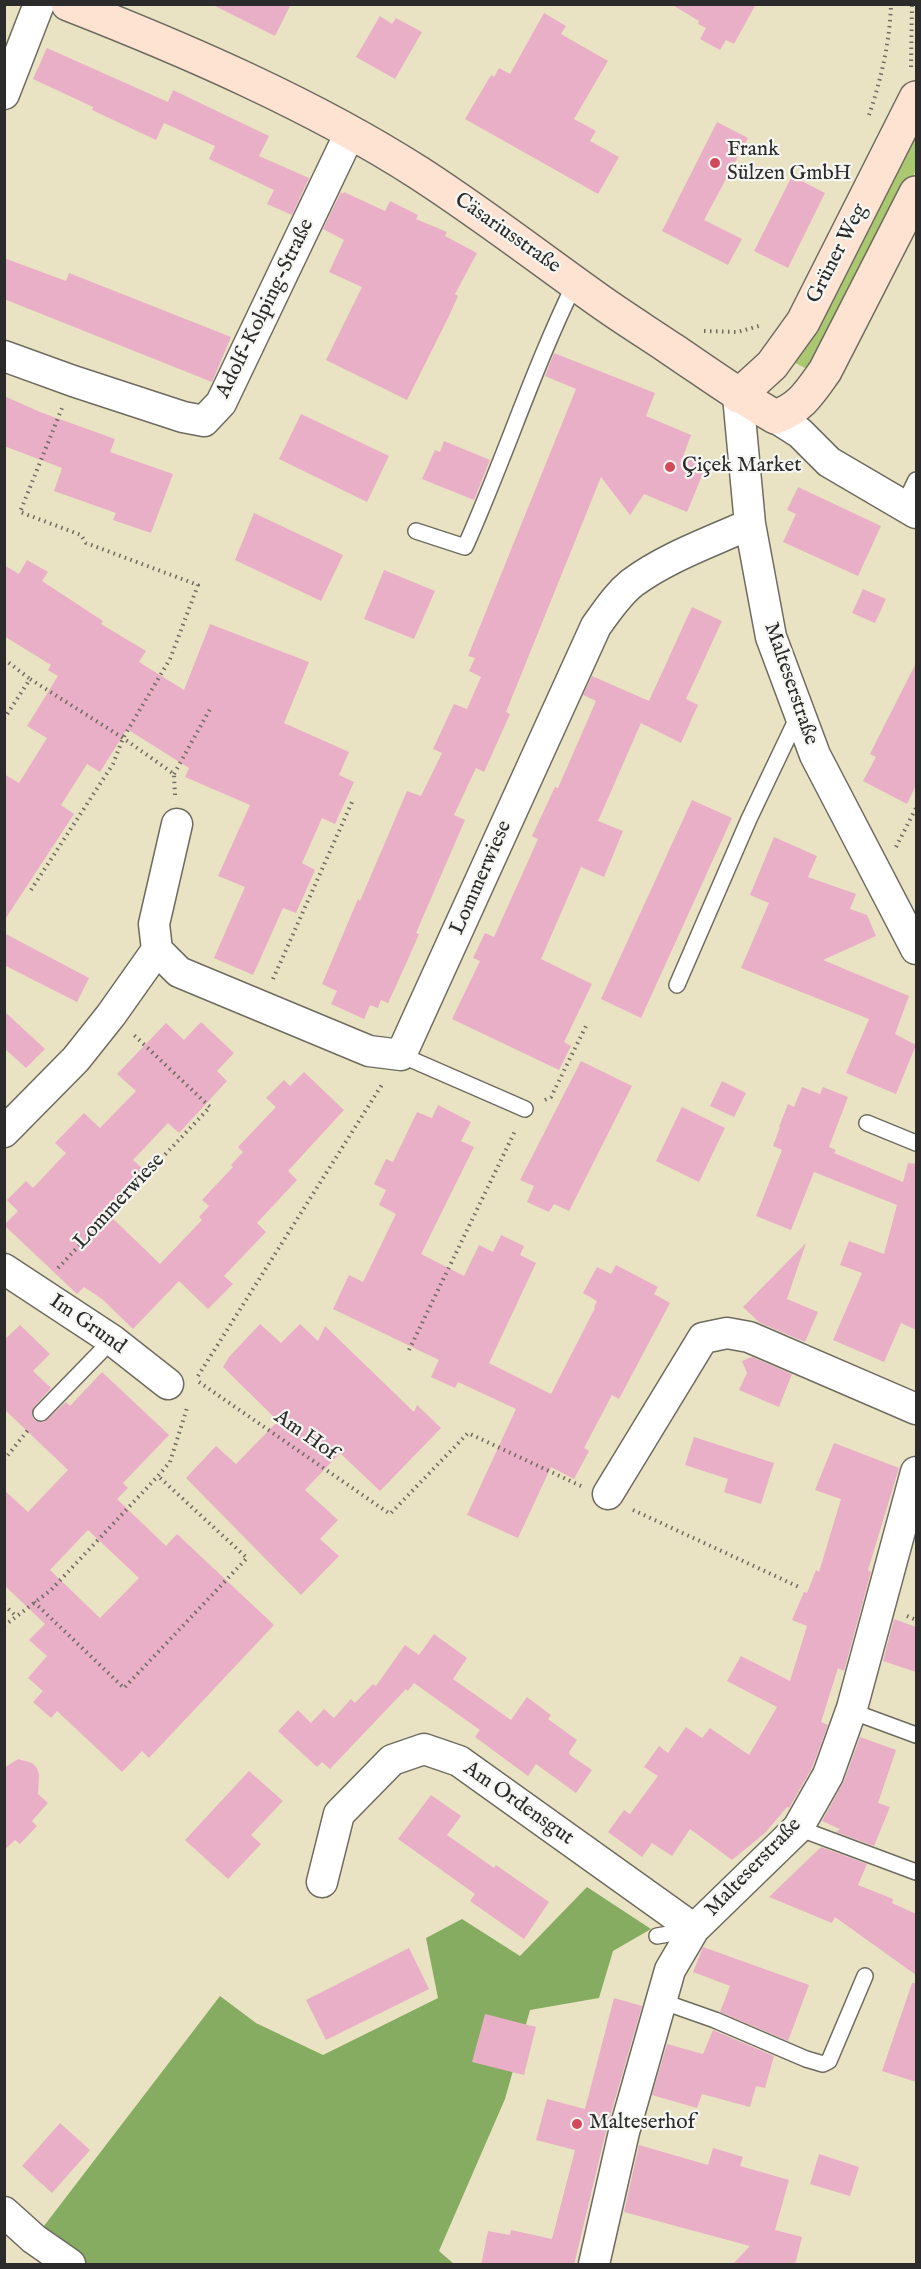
<!DOCTYPE html>
<meta charset="utf-8">
<style>
body{margin:0}
#map{position:relative;width:921px;height:2269px;overflow:hidden;background:#eae3c3;font-family:"IM FELL English",serif}
canvas{display:block}
.frame{position:absolute;inset:0;border:6px solid #2b2b2b;pointer-events:none}
</style>
<div id="map">
<canvas width="921" height="2269"></canvas>
<div class="frame"></div>
</div>
<script>
const ctx = document.querySelector('canvas').getContext('2d');
ctx.lineJoin = 'round';
function fillPath(path, color) { ctx.fillStyle = color; ctx.fill(path, 'evenodd'); }
function strokePath(path, color, width, dash) { ctx.strokeStyle = color; ctx.lineWidth = width; ctx.lineCap = dash ? 'butt' : 'round'; ctx.setLineDash(dash || []); ctx.stroke(path); }
function label(font, color, halo, rows, align = 'center') {
  ctx.font = font + ' "IM FELL English",serif'; ctx.lineWidth = 4.5; ctx.setLineDash([]); ctx.textBaseline = 'middle'; ctx.strokeStyle = halo; ctx.fillStyle = color; for (const [text, x, y, turn = 0] of rows) {
    ctx.save(); ctx.translate(x, y); ctx.rotate((+turn || 0) * Math.PI / 180); ctx.textAlign = isNaN(turn) ? turn : align; if (halo) ctx.strokeText(text, 0, 0); ctx.fillText(text, 0, 0); ctx.restore();
  }
}
const green = new Path2D(`
 M916 124V170L834 331 809 370 793 362Z`);
const forest = new Path2D(`
 M587 1887 651 1929 613 1951 599 1998 530 2010 505 2099 439 2251 454 2264H70L34 2239 220 1996 256 2023 323 2055 438 1998 426 1938 462 1919 520 1956Z`);
const building = new Path2D(`
 M211 4H291L275 36Z
 M671 4H756L734 44 726 40 720 50 700 39 706 28 698 24 699 21Z
 M544 13 566 26 561 34 608 61 574 119 596 131 590 141 619 157 598 194 465 119 491 75 494 77 499 68 510 74Z
 M380 16 392 24 396 18 422 32 395 79 356 57Z
 M47 48 168 102 173 90 269 136 259 156 309 178 292 215 267 204 274 190 209 159 215 146 164 123 156 140 92 110 93 107 33 79Z
 M717 122 748 138 704 220 742 239 728 265 662 231Z
 M792 176 825 193 788 268 754 251Z
 M341 192 343 194 344 192 385 211 390 201 418 215 416 219 447 232 445 236 477 253 455 294 458 296 448 318 407 400 326 360 362 287 329 272 344 240 323 229Z
 M4 258 66 281 69 273 231 337 212 382 4 299Z
 M554 353 655 393 646 416 691 435 683 457 706 466 687 512 644 494 630 515 601 477 506 712 510 714 484 772 476 768 454 815 465 820 416 933 419 934 405 966 388 1003 381 1000 378 1008 370 1005 364 1019 331 1004 337 991 322 984 358 899 360 901 407 791 421 796 442 753 433 749 454 704 467 709 481 677 469 671 475 658 468 656 576 389 545 376Z
 M4 396 40 412 115 439 110 452 173 474 151 533 113 520 116 513 54 491 62 468 4 446Z
 M301 414 389 456 367 502 279 459Z
 M444 441 490 460 474 500 422 479 435 450 440 452Z
 M798 487 881 526 858 576 783 542 796 514 787 510Z
 M254 513 343 555 321 601 235 560Z
 M27 560 48 572 42 581 103 621 101 624 146 651 139 662 184 690 210 624 309 662 284 723 349 752 339 775 354 782 335 824 322 818 302 863 315 870 296 913 283 908 253 975 214 958 245 887 218 876 250 805 185 777 189 768 127 729 100 772 87 764 61 805 74 814 4 921V774L19 783 47 738 27 726 58 676 48 670 51 665 4 636V565L19 574Z
 M384 570 435 591 414 639 364 619Z
 M863 589 886 599 875 623 852 613Z
 M692 607 722 621 686 699 698 705 681 743 641 723 598 821 623 831 604 877 581 867 541 959 592 984 564 1042 571 1046 559 1070 452 1019 480 961 473 958 485 933 494 937 538 839 532 836 555 787 558 788 596 701 583 695 592 676 649 701Z
 M916 663V785L907 804 863 781 876 757 870 754Z
 M692 800 732 818 641 1018 601 999Z
 M774 837 817 856 808 877 856 894 850 909 867 915 876 936 823 960 909 996 895 1034 916 1045 896 1094 846 1073 869 1019 741 968 769 903 750 895Z
 M4 933 89 978 77 1002 4 965Z
 M4 1011 45 1049 26 1068 4 1048Z
 M201 1022 234 1053 217 1071 227 1081 179 1133 168 1123 133 1160 144 1170 105 1211 160 1264 202 1220 199 1217 209 1206 202 1200 233 1167 231 1165 243 1152 238 1147 276 1107 266 1098 284 1080 290 1086 304 1072 344 1110 288 1171 297 1180 257 1223 266 1232 224 1276 233 1284 208 1309 179 1281 133 1329 102 1299 84 1287 77 1294 4 1225 18 1211 7 1200 26 1181 33 1188 66 1153 55 1143 84 1113 100 1128 136 1091 117 1074 166 1023 184 1040Z
 M581 1061 632 1086 569 1211 554 1204 549 1212 527 1202 534 1186 520 1180Z
 M722 1081 746 1093 734 1117 710 1106Z
 M802 1087 820 1094 823 1087 848 1097 829 1147 836 1150 834 1153 903 1182 908 1163 916 1164V1330L901 1323 884 1362 833 1340 862 1273 840 1265 849 1241 884 1254 897 1205 814 1172 791 1230 756 1216 782 1150 773 1146 780 1127H779L788 1104 794 1107Z
 M438 1105 471 1122 461 1141 474 1147 421 1254 464 1276 479 1245 493 1252 501 1235 524 1246 520 1255 536 1263 489 1363 551 1394 595 1308 594 1307 597 1301 583 1293 597 1267 611 1274 616 1265 658 1287 654 1294 670 1303 619 1399 612 1395 584 1448 589 1451 574 1479 551 1467 518 1538 467 1515 516 1409 458 1382 455 1388 431 1377 439 1360 333 1309 349 1275 363 1282 396 1214 379 1205 386 1190 374 1184 386 1159 393 1162 417 1112 432 1118Z
 M682 1107 725 1128 699 1182 656 1161Z
 M806 1243 787 1299 818 1312 805 1342 760 1323 743 1307Z
 M260 1324 281 1343 300 1324 318 1341 325 1326 414 1412 417 1405 441 1428 380 1491 340 1453 305 1490 338 1520 320 1539 339 1556 301 1595 186 1478 216 1446 236 1464 278 1421 223 1367 229 1357Z
 M20 1325 50 1354 33 1371 51 1388 34 1407 32 1415 34 1420 38 1422H44L66 1402 70 1406 102 1372 169 1435 123 1483 128 1488 117 1499 166 1546 177 1534 274 1625 149 1758 142 1751 122 1772 57 1711 51 1718 33 1702 43 1691 28 1678 47 1656 29 1640 45 1624 4 1585V1490L28 1512 68 1470 4 1409V1340ZM88 1530 139 1578 100 1618 50 1570Z
 M752 1357 792 1374 779 1407 739 1390 747 1373 742 1361Z
 M694 1437 774 1463 761 1504 724 1492 728 1479 685 1465Z
 M834 1443 899 1468 868 1570 871 1572 844 1671 838 1668 821 1722 828 1725 812 1768 789 1808 787 1807 765 1833 732 1860 690 1829 672 1856 652 1843 642 1857 608 1832 624 1810 630 1814 658 1776 644 1767 659 1746 668 1753 686 1727 702 1738 710 1728 749 1755 777 1707 727 1681 741 1656 790 1681 807 1626 792 1620 804 1592 807 1593 816 1570 819 1572 841 1499 815 1490Z
 M894 1619 916 1627V1672L883 1661Z
 M434 1634 467 1658 453 1679 511 1720 527 1697 551 1715 548 1719 577 1740 569 1752 570 1755 592 1770 576 1793 536 1764 528 1776 475 1737 480 1730 414 1683 408 1691 406 1689 330 1769 322 1762 317 1767 278 1731 298 1710 311 1723 324 1709 334 1718 351 1699 355 1703 373 1684 376 1686 405 1645 419 1655Z
 M860 1737 896 1750 878 1803 890 1807 874 1846 836 1832 840 1829 822 1821 844 1781Z
 M18 1759 32 1763 37 1768 39 1775 38 1794 48 1803 32 1821 37 1826 20 1844 15 1840 4 1850V1768Z
 M249 1771 283 1801 251 1835 261 1844 228 1879 185 1840Z
 M431 1795 461 1816 447 1835 494 1868 496 1865 549 1902 524 1939 470 1901 475 1894 398 1839Z
 M821 1847 867 1864 858 1885 893 1899 892 1903 916 1914V1975L835 1917 832 1923 769 1897Z
 M703 1947 809 1985 788 2041 720 2012 730 1986 693 1972Z
 M409 1948 429 1989 326 2040 306 2000Z
 M912 1983H916V2082L882 2071Z
 M614 1998 642 2006 607 2127 574 2265H481L488 2231 510 2235 511 2230 552 2239 575 2150 536 2140 547 2099 585 2109Z
 M485 2014 536 2027 524 2075 472 2062Z
 M713 2030 774 2056 765 2088 756 2086 750 2107 702 2094 697 2108 652 2095 667 2044 703 2054Z
 M60 2123 90 2150 52 2193 22 2166Z
 M639 2145 708 2165 713 2148 743 2157 740 2166 789 2180 775 2230 802 2237 795 2265H732L750 2246 624 2212Z
 M819 2154 859 2167 850 2196 810 2184Z`);
const path = new Path2D(`
 M911 67 912 4
 M869 115C881 80 890 41 891 4
 M704 331 738 332 762 325
 M4 659 30 679
 M4 719 30 679 123 738 174 774 175 795
 M174 774 210 709
 M896 847 916 808
 M31 890 113 764 123 738 170 659 198 585 86 543 81 535 20 512 62 408
 M273 979 352 802
 M545 1100 551 1097 586 1026
 M58 1268 210 1107 134 1035
 M409 1350 516 1129
 M198 1376 383 1083
 M199 1382 390 1514 468 1433 581 1486
 M4 1460 28 1430
 M633 1510 799 1587
 M34 1602 124 1688 247 1558 158 1476
 M4 1605 16 1616
 M907 1616 916 1620
 M4 1626 51 1590 158 1476 170 1462 187 1408`);
const lane = new Path2D(`
 M904 505 916 480
 M416 531 465 547C504 460 533 369 575 283
 M677 985 749 819 799 714
 M401 1055 525 1109
 M867 1123 916 1143
 M41 1413 112 1340
 M851 1711 916 1735
 M798 1828 916 1872
 M657 1936 692 1930
 M661 2001 715 2020 806 2059 823 2064 829 2061 865 1976`);
const street = new Path2D(`
 M4 94 39 4
 M4 356 73 381 183 417 204 421 221 403 350 133
 M738 396 750 524 771 637 815 755 916 949
 M775 417 800 433 829 462 916 513
 M177 824 154 924 157 950 179 972 369 1051 401 1055 596 626C607 611 617 595 632 583 667 557 711 542 750 524
 M4 1132 76 1059 111 1015 157 950
 M4 1269 112 1340 168 1384
 M608 1494 703 1338 727 1333 749 1337 916 1409
 M322 1882 339 1814 392 1760 424 1749 459 1761 694 1929
 M4 2212 34 2239 70 2264
 M594 2264 624 2132 670 1970 694 1929 798 1828 828 1775 852 1708 916 1472`);
const secondary = new Path2D(`
 M68 4C186 50 313 105 419 173 481 213 538 257 597 299 622 317 648 333 673 350 707 373 739 396 775 417 801 408 810 392 825 371L916 193
 M738 396 772 365 803 322 916 98`);
const markers = [
 [715,163,6,"#d1495b"],
 [670,467,6,"#d1495b"],
 [577,2124,6,"#d1495b"]
];
const poiNames = [
 ["Frank",727,151],
 ["Sülzen GmbH",727,175],
 ["Çiçek Market",682,467],
 ["Malteserhof",589,2124]
];
const streetNames = [
 ["Cäsariusstraße",507,234,35],
 ["Grüner Weg",838,254,-63],
 ["Adolf-Kolping-Straße",266,309,-64],
 ["Malteserstraße",790,684,71],
 ["Lommerwiese",482,878,-66],
 ["Lommerwiese",120,1202,-47],
 ["Im Grund",87,1325,35],
 ["Am Hof",305,1436,35],
 ["Am Ordensgut",518,1804,35],
 ["Malteserstraße",754,1868,-46]
];
fillPath(green, '#a9c870');
fillPath(forest, '#86ac62');
fillPath(building, '#e8afc6');
strokePath(lane, '#6e6b60', 18);
strokePath(street, '#6e6b60', 33);
strokePath(secondary, '#6e6b60', 36);
strokePath(path, '#6e6b60', 4, [1.5, 4.5]);
strokePath(lane, '#fff', 15);
strokePath(street, '#fff', 30);
strokePath(secondary, '#fee3d2', 33);
for (const [x, y, r, color] of markers) { const dot = new Path2D(); dot.arc(x, y, r, 0, 2 * Math.PI); ctx.fillStyle = color; ctx.fill(dot); strokePath(dot, '#f6f6f2', 2); }
label('21px', '#2b2b2b', '#f6f6f2', poiNames, 'left');
label('21px', '#2b2b2b', '#f6f6f2', streetNames);
</script>
